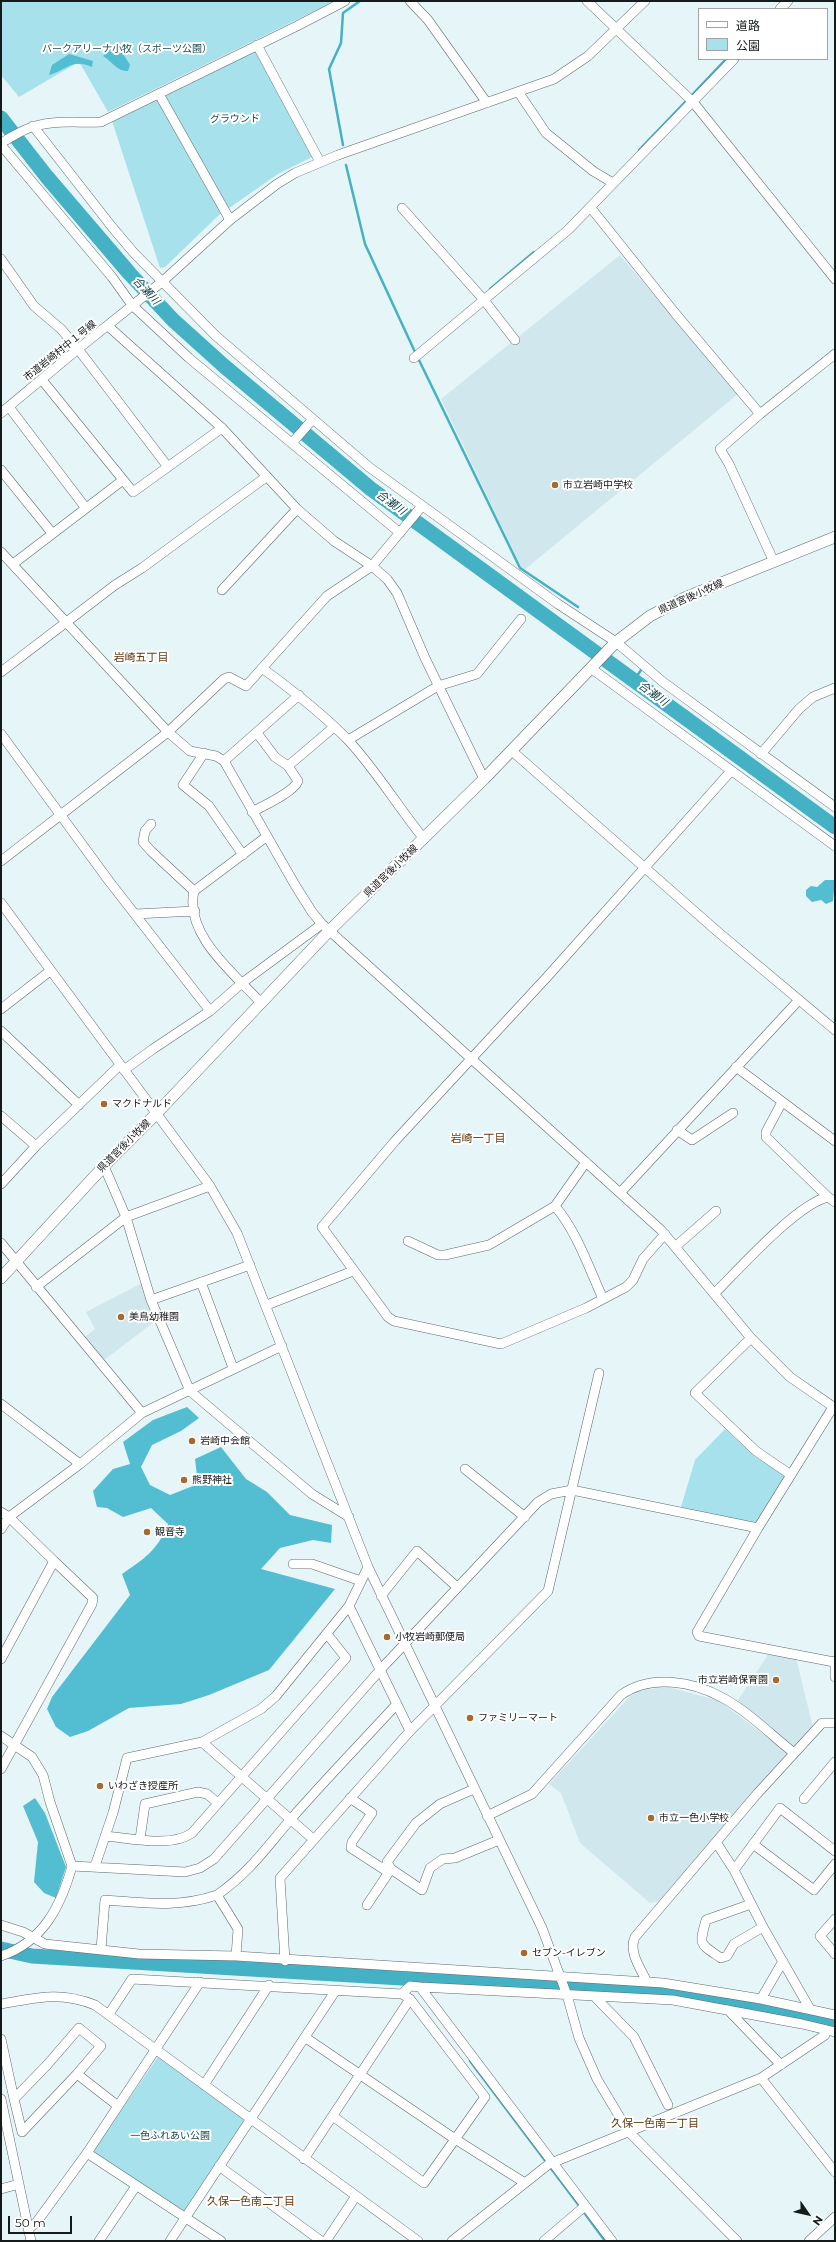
<!DOCTYPE html>
<meta charset="utf-8">
<style>
body{margin:0}
#map{position:relative;width:836px;height:2242px;overflow:hidden;background:#e6f5f8;font-family:Montserrat,"Noto Sans JP",sans-serif}
canvas{display:block}
.frame{position:absolute;inset:0;border:2px solid #151a1b;pointer-events:none}
.legend{position:absolute;left:698px;top:8px;width:130px;height:52px;box-sizing:border-box;background:#fff;border:1px solid #a1a3a4;margin:0;padding:5px 7px;list-style:none;font-size:12px;color:#151a1b}
.legend li{display:flex;align-items:center;gap:8px;height:20px}
.legend b{width:20px;border:1px solid #a1a3a4}
.north{position:absolute;left:788px;top:2194px;width:40px;height:40px;-webkit-text-stroke:3px #fff;paint-order:stroke;rotate:124deg;font-size:11px;font-weight:700;line-height:16px;text-align:center;color:#151a1b}
.north::after{content:'';display:block;margin:auto;width:14px;height:18px;background:#151a1b;clip-path:polygon(50% 0,100% 100%,50% 72%,0 100%)}
.scale{position:absolute;left:8px;top:2216px;width:64px;height:18px;box-sizing:border-box;border:2px solid #151a1b;border-top:0;padding-left:5px;font-size:12px;line-height:14px;white-space:nowrap;color:#151a1b;-webkit-text-stroke:3px #fff;paint-order:stroke}
</style>
<div id="map">
<canvas width="836" height="2242"></canvas>
<div class="frame"></div>
<ul class="legend">
<li><b style="height:5px;background:#fff"></b>道路</li>
<li><b style="height:11px;background:#a7e1ec"></b>公園</li>
</ul>
<div class="north">N</div>
<div class="scale">50 m</div>
</div>
<script>
const ctx = document.querySelector('canvas').getContext('2d');
ctx.lineJoin = 'round';
function fillPath(path, color) { ctx.fillStyle = color; ctx.fill(path, 'evenodd'); }
function strokePath(path, color, width, dash) { ctx.strokeStyle = color; ctx.lineWidth = width; ctx.lineCap = dash ? 'butt' : 'round'; ctx.setLineDash(dash || []); ctx.stroke(path); }
function label(font, color, halo, rows, align = 'center') {
  ctx.font = font + ' Montserrat,"Noto Sans JP",sans-serif'; ctx.lineWidth = 4; ctx.setLineDash([]); ctx.textBaseline = 'middle'; ctx.strokeStyle = halo; ctx.fillStyle = color; for (const [text, x, y, turn = 0] of rows) {
    ctx.save(); ctx.translate(x, y); ctx.rotate((+turn || 0) * Math.PI / 180); ctx.textAlign = isNaN(turn) ? turn : align; if (halo) ctx.strokeText(text, 0, 0); ctx.fillText(text, 0, 0); ctx.restore();
  }
}
const built = new Path2D(`
 M620 255 738 394 523 571 441 399Z
 M142 1283 154 1322 103 1361 84 1338 95 1329 86 1312Z
 M769 1653 796 1658 813 1727 794 1748 736 1703Z
 M668 1687 720 1701 787 1753 659 1901 650 1903 580 1843 561 1793 549 1784 635 1691Z`);
const green = new Path2D(`
 M1 1H335L108 112 81 65 77 63 19 97 1 75Z
 M255 50 312 157 278 174 219 215 165 267 160 268 112 121Z
 M725 1429 754 1456 785 1476 756 1524 681 1507 695 1460Z
 M158 2057 247 2120 184 2213 93 2151Z`);
const forest = new Path2D(`
 M113 47 122 52 130 65 128 71C118 72 111 61 103 56Z
 M69 54 93 61 92 67C72 58 67 70 49 75L52 65Z
 M825 880H835L833 901 826 904 821 900 812 902 806 896V890L811 886 817 887Z
 M187 1407 199 1418 181 1431 152 1445 141 1467 150 1485 170 1495 198 1484 195 1459 221 1447 246 1479 267 1492 290 1515 332 1525 331 1543 313 1540 280 1548 261 1569 335 1589 269 1670 209 1695 181 1704 129 1708 88 1731 70 1737 56 1727 47 1709 52 1697 130 1595 122 1574C144 1559 158 1550 168 1524L151 1508 123 1517 107 1508 97 1507 93 1491 113 1469 130 1464 123 1442 153 1420Z
 M35 1798 45 1813 66 1867 56 1898 44 1893 34 1882 38 1842 23 1806Z`);
const stream = new Path2D(`
 M690 97 726 59
 M343 145 329 69 341 43 343 13 360 1
 M639 150 687 100
 M346 165 365 244 415 352
 M490 289 534 252
 M418 358 520 568 578 607
 M635 679 641 670
 M408 1978 412 1983
 M470 2061 580 2207
 M583 2211 605 2241`);
const river = new Path2D(`
 M1 118 47 177 130 274 173 320 224 366 371 489 835 827
 M1 1949 32 1956 671 1994 835 2026`);
const minor = new Path2D(`
 M410 1 428 20 487 103
 M587 1 693 102 835 279
 M780 9 788 1
 M257 45 320 162
 M519 93 546 133 593 171 613 183
 M159 94 230 220
 M33 126 112 227 134 253 216 336 369 467 558 604 616 642 663 682 835 807
 M1 143C12 137 23 129 35 126 56 120 79 123 101 122L297 26 345 1
 M1 145 112 277 132 305 189 358 400 533
 M402 208 484 300 515 340
 M591 208 675 313 760 414
 M1 259 34 306 61 329 78 349 168 467
 M108 326 222 428 297 509 334 541 372 566 387 579 397 593 425 658 484 779
 M414 358 568 230 734 59
 M42 380 133 492 222 428
 M9 407 85 507
 M1 413 78 349 163 281 230 220 277 184 295 173 338 155 554 79 588 56 645 1
 M292 443 313 419
 M1 470 52 533
 M1 552 168 732 190 751 216 756 224 761 295 885 312 912 322 924 661 1230 751 1338 790 1377 835 1408
 M774 562 729 464 720 449 760 414 835 354
 M13 564 123 480
 M222 590 297 509
 M262 668C292 690 322 713 348 740 376 770 398 807 424 839
 M592 669 835 846
 M1 672 115 585 142 568 266 477
 M1 734 109 881 210 1011
 M348 740 438 686 477 674 521 619
 M512 751 718 932 835 1030
 M204 753 183 785 209 806 243 855
 M761 754 799 709 813 697 835 688
 M224 761 299 695
 M288 766 334 727
 M252 812C263 806 294 792 298 781L288 766 275 757 257 733
 M151 824 145 831 143 842 151 851 194 891
 M1 861 168 732 224 679 229 677 246 686 327 596 372 566 422 506
 M1 903 210 1186 237 1233 368 1567 542 1928 567 1995 579 2038 597 2079 628 2131 737 2241
 M135 914 195 911
 M261 1003C235 974 184 935 194 891L266 837
 M1 1009 50 971
 M1 1031 79 1105
 M736 1067 835 1141
 M124 1070 153 1049 210 1011 242 983 322 924
 M782 1102 766 1132V1137L828 1197
 M1 1116 36 1146
 M677 1130 692 1140 733 1113
 M104 1166 126 1217 151 1300 190 1391 312 1494 349 1517
 M1 1184 36 1146 120 1065
 M620 1193 798 1001
 M555 1206C577 1232 589 1268 603 1299
 M665 1234 643 1259 633 1280 626 1287 586 1308 501 1344 394 1321 388 1317 322 1227 395 1141 547 977 731 771
 M408 1241 438 1255H445L489 1245 555 1206 586 1162
 M1 1243 142 1413
 M675 1247 716 1211
 M201 1282 233 1368
 M36 1287 126 1217 210 1186
 M715 1293C740 1268 797 1204 828 1197L835 1202
 M151 1300 250 1265
 M267 1305 353 1271
 M751 1338 695 1393 756 1451 791 1475
 M1 1404 80 1464
 M833 1407 758 1528 697 1632 699 1636 834 1662
 M465 1469 525 1517
 M1 1512 9 1517 54 1561 1 1659
 M1 1529 9 1517 80 1464 142 1413 282 1346
 M293 1564H312L361 1581
 M381 1596 417 1551 457 1587
 M349 1606 410 1731 548 1591 599 1373
 M835 1661V1677
 M1 1736 32 1757 43 1775 50 1802 72 1866
 M202 1742 313 1839
 M1 1769 92 1604 93 1598 54 1561
 M474 1789 440 1804 416 1823 387 1862 391 1869 422 1890 430 1868 443 1859 455 1858 499 1840
 M350 1798 372 1813 352 1842 351 1848 385 1870 391 1869
 M804 1799 835 1762
 M487 1816 532 1794 621 1695C650 1674 693 1681 723 1698 749 1712 771 1735 794 1753
 M105 1836C130 1838 171 1848 192 1833L346 1658 327 1634
 M140 1839 145 1804 198 1792 207 1794 218 1803
 M716 1842 734 1870 763 1927 810 2009
 M753 1844 814 1890 835 1864
 M95 1866 113 1813 127 1758 202 1742 261 1709 276 1696 349 1606 368 1567
 M734 1870 780 1808 835 1851
 M751 1904 706 1920C699 1946 699 1943 721 1958L727 1956 734 1944 763 1927
 M367 1905 391 1869
 M835 1919 820 1936 835 1954
 M1 1925 23 1932 45 1944 139 1954 236 1956 663 1983 761 1999 835 2015
 M101 1949 105 1900C144 1903 179 1908 217 1895
 M1 1956C43 1942 61 1906 72 1866L185 1872 200 1868 214 1859 381 1669 538 1502 551 1494 572 1490 758 1528
 M236 1956 238 1929 217 1895C250 1872 265 1849 291 1819 325 1780 361 1743 396 1705
 M285 1961 280 1878 410 1731
 M647 1982C641 1969 628 1952 635 1937L757 1794 822 1723H835
 M402 1994 410 1986 420 1987
 M594 1996 634 2037 668 2105
 M761 1999 783 1961
 M1 2004C37 1998 59 1991 95 2005L418 2241
 M728 2010 781 2065
 M109 2014 132 1979 402 1994 410 1999 485 2097 424 2183 334 2117
 M306 2038 455 2139 525 2183
 M1 2039 14 2099 47 2065 79 2028 101 2046 77 2074 118 2106
 M761 2078 835 2172
 M204 2085 269 1985
 M1 2099 31 2241
 M14 2099 22 2132 77 2074
 M87 2153 221 2241
 M304 2159 410 1999
 M219 2166 321 2241
 M1 2189 19 2184
 M28 2229 36 2223 87 2153 200 1982
 M99 2241 136 2186
 M170 2241 336 1990
 M326 2241 356 2196
 M452 2241 549 2164 761 2078 825 2035
 M544 2241 585 2206
 M612 2241 420 1987 673 2000 802 2024 835 2032
 M809 2241 835 2217`);
const major = new Path2D(`
 M1 1278 104 1166 156 1114 330 930 484 779 616 642 650 616 684 598 835 537`);
const markers = [
 [555,485,4,"#a6692e"],
 [104,1104,4,"#a6692e"],
 [121,1317,4,"#a6692e"],
 [192,1441,4,"#a6692e"],
 [184,1480,4,"#a6692e"],
 [147,1532,4,"#a6692e"],
 [387,1637,4,"#a6692e"],
 [776,1680,4,"#a6692e"],
 [470,1718,4,"#a6692e"],
 [100,1786,4,"#a6692e"],
 [651,1818,4,"#a6692e"],
 [524,1953,4,"#a6692e"]
];
const parkNames = [
 ["パークアリーナ小牧（スポーツ公園）",127,49],
 ["グラウンド",235,119],
 ["一色ふれあい公園",170,2136]
];
const streetNames = [
 ["市道岩崎村中１号線",60,351,-39],
 ["県道宮後小牧線",691,597,-24],
 ["県道宮後小牧線",391,871,-44],
 ["県道宮後小牧線",124,1146,-45]
];
const poiNames = [
 ["市立岩崎中学校",563,485],
 ["マクドナルド",112,1104],
 ["美鳥幼稚園",129,1317],
 ["岩崎中会館",200,1441],
 ["熊野神社",192,1480],
 ["観音寺",155,1532],
 ["小牧岩崎郵便局",395,1637],
 ["市立岩崎保育園",768,1680,"right"],
 ["ファミリーマート",478,1718],
 ["いわざき授産所",108,1786],
 ["市立一色小学校",659,1818],
 ["セブン-イレブン",532,1953]
];
const waterNames = [
 ["合瀬川",146,291,47],
 ["合瀬川",391,503,36],
 ["合瀬川",653,694,36]
];
const neighbourhoodNames = [
 ["岩崎五丁目",141,658],
 ["岩崎一丁目",478,1139],
 ["久保一色南一丁目",655,2124],
 ["久保一色南二丁目",251,2202]
];
fillPath(built, '#d0e8ed');
fillPath(green, '#a7e1ec');
fillPath(forest, '#53bed2');
strokePath(stream, '#44b1c4', 2.5);
strokePath(river, '#44b1c4', 15);
strokePath(minor, '#5d6a6d', 10);
strokePath(major, '#5d6a6d', 12);
strokePath(minor, '#fff', 9);
strokePath(major, '#fff', 11);
for (const [x, y, r, color] of markers) { const dot = new Path2D(); dot.arc(x, y, r, 0, 2 * Math.PI); ctx.fillStyle = color; ctx.fill(dot); strokePath(dot, '#fff', 1.5); }
label('10px', '#1a4a52', '#fff', parkNames);
label('10px', '#151a1b', '#fff', streetNames);
label('10px', '#151a1b', '#fff', poiNames, 'left');
label('italic 11px', '#033740', '#fff', waterNames);
label('11px', '#633a0f', '#fff', neighbourhoodNames);
</script>
